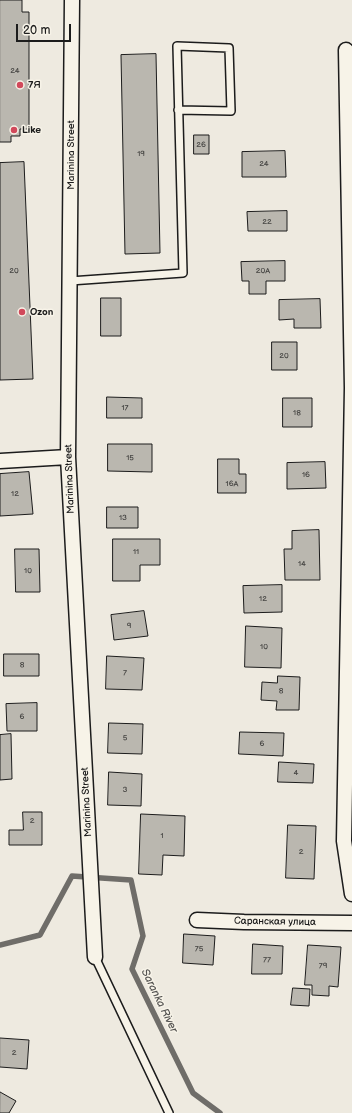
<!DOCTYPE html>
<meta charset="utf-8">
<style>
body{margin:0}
#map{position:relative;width:352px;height:1113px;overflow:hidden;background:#eeeae0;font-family:"Balsamiq Sans",sans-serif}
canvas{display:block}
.scale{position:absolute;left:16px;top:24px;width:55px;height:18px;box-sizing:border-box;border:2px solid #1c1c1c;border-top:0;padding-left:5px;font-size:12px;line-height:14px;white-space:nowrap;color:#1c1c1c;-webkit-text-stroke:3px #f7f3e8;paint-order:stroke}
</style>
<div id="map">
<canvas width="352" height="1113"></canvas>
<div class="scale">20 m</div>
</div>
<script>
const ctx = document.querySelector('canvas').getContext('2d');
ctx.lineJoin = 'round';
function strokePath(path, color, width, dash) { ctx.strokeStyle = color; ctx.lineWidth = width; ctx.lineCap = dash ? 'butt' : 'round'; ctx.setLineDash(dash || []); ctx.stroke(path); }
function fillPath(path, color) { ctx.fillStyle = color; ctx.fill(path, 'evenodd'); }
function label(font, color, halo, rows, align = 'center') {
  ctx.font = font + ' "Balsamiq Sans",sans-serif'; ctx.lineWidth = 3; ctx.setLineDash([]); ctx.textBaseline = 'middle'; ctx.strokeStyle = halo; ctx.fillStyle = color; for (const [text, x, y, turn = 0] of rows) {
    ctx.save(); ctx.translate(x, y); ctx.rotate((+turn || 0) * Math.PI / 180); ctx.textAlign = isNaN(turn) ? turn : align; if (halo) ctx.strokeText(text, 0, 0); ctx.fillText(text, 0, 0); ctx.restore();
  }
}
const stream = new Path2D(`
 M0 945 40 935 72 876 131 880 143 936 132 969 193 1093 220 1113`);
const building = new Path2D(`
 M0 0H22V12H29V129H20V136H11V142H0Z
 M156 54 160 253 125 254 121 55Z
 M194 135H209V154H194Z
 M285 151 286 177H242V152Z
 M24 162 33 379 0 380V163Z
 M287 211V231H248L247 212Z
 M285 261V281H266V294H249V281H242L241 262Z
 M101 298H121V336H101Z
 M320 299 321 328H294V319L279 320V300Z
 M272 342H297V370H272Z
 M107 397 142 398V418H107Z
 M283 398H312V427H283Z
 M108 444H152V472L108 471Z
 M218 459H239V474H246V493H218Z
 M325 462 326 488 287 489V463Z
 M29 472 33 514 0 516V474Z
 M107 507H138V528H107Z
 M319 530 320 580H285L284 549H292V531Z
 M113 539H160V565H140V581H113Z
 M15 549H39L40 592H16Z
 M282 585V612L244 613 243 586Z
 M144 611 148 636 114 640 111 615Z
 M246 626 282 628 281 668 245 667Z
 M4 654H39V676H4Z
 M107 656 144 658 142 690 106 689Z
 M278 676 300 677 299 710H276L277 701 261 700 262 682 277 683Z
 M37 703V731H7L6 704Z
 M109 723 143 724 142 754 108 753Z
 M240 732 284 733 283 756 239 754Z
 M11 734 12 779 0 780V735Z
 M279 762 314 764 313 783 278 782Z
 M109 772 142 774 141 806 108 805Z
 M23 812H42V845H9V830H23Z
 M141 814 185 816 184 856 163 855 162 875 139 874Z
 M288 825 316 826 314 879 286 878Z
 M184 934 215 936 213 965 183 963Z
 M253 944 283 946 282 974H252Z
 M308 945 341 947 338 987 329 986V996L312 995V985H305Z
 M293 988 310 989 309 1006 291 1005Z
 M0 1038 29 1040 27 1069 0 1067Z
 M0 1092 16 1101 9 1113H0Z`);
const lane = new Path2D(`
 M70 281 183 273 177 46 229 48 231 111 178 110
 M95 957 169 1113`);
const street = new Path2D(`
 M72 0 68 457 95 957
 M346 50 352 388 344 841 352 894
 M0 461 68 457
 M197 920 244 922 352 923`);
const markers = [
 [20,85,4,"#d1495b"],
 [14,130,4,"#d1495b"],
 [22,312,4,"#d1495b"]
];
const numberNames = [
 ["24",15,71],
 ["26",201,145],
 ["19",141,154],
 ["24",264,164],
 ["22",267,222],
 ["20",14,271],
 ["20А",263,271],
 ["20",284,356],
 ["17",125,408],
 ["18",297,413],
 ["15",130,458],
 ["16",306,475],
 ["16А",232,484],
 ["12",15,494],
 ["13",123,518],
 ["11",136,552],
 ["14",302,564],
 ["10",28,571],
 ["12",263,599],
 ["9",129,626],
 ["10",264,647],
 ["8",22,665],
 ["7",125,673],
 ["8",281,691],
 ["6",22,717],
 ["5",125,738],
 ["6",262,744],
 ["4",296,773],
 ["3",125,790],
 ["2",32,821],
 ["1",162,836],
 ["2",301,852],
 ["75",199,949],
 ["77",267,960],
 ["79",323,966],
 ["2",14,1053]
];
const poiNames = [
 ["7Я",28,85],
 ["Like",22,130],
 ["Ozon",30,312]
];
const streetNames = [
 ["Marinina Street",71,155,-90],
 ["Marinina Street",70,479,-92],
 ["Marinina Street",87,802,-93],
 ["Саранская улица",275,922,1]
];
const waterNames = [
 ["Saranka River",159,1001,64]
];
strokePath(stream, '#6f6d69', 5.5);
fillPath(building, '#bab7af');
strokePath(building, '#1c1c1c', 1);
strokePath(lane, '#1c1c1c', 10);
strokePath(street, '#1c1c1c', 17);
strokePath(lane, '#f7f3e8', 7);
strokePath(street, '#f7f3e8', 14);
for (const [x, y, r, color] of markers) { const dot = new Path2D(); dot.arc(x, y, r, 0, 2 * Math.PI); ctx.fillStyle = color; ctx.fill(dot); strokePath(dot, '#f7f3e8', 1.5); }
label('8px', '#444341', null, numberNames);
label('bold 10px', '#1c1c1c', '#f7f3e8', poiNames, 'left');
label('10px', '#1c1c1c', '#f7f3e8', streetNames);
label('italic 11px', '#535250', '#f7f3e8', waterNames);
</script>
